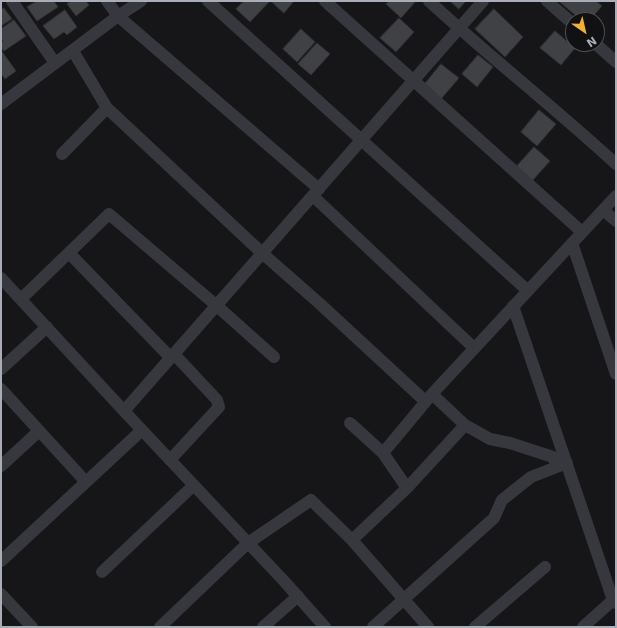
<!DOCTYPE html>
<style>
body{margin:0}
#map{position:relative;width:617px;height:628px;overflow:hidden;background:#161618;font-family:"DejaVu Sans",sans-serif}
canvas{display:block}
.frame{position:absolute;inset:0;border:2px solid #a8adb8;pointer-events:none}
.north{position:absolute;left:565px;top:12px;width:40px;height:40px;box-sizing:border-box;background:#111113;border:1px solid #4d4f55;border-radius:50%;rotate:146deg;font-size:11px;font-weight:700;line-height:16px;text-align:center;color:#a8adb8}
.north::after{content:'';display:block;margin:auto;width:14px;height:18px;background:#f2b134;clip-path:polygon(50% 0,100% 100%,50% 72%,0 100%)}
</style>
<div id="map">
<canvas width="617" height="628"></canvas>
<div class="frame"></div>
<div class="north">N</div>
</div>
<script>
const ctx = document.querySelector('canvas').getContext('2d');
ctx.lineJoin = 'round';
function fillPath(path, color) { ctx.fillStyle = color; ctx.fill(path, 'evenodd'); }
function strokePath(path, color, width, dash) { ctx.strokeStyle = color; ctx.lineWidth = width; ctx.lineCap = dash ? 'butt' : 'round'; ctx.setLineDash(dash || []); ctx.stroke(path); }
const building = new Path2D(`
 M37 1H54L58 7 37 21 27 7Z
 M71 1H86L89 5 76 16 67 4Z
 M244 1H270L250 22 236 9Z
 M271 1H294L284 13Z
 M389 1H416L401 18 386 4Z
 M450 1H466L459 9Z
 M559 1H596L602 6 590 20H581Z
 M4 8 12 19 1 26V10Z
 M494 9 523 37 505 57 475 29Z
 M65 10 77 27 67 35 64 32 54 39 43 26Z
 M399 18 414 32 396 52 380 38Z
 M14 20 26 36 4 51 1 48V43L3 41 1 38V29Z
 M301 29 315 42 297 62 283 49Z
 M555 31 575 48 561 65 540 48Z
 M317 43 330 54 311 75 298 64Z
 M1 50 16 71 5 79 1 74Z
 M478 55 493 67 477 87 462 74Z
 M441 64 459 78 441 99 424 85Z
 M539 110 556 124 537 146 521 132Z
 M534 147 550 161 532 181 517 166Z`);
const street = new Path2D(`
 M12 1 55 63
 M107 1 118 16 319 189
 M208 1 527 290
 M325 1 582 232
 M429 1C490 57 555 108 616 164
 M547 1 573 24
 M596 44 616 62
 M73 51 107 108 262 253 319 303 425 401
 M1 104 118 16 141 1
 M62 154 107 108
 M313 196 474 348
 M603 210 616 221
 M572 243 616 374
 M69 253 171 358
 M1 278 124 411 284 581 325 627
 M21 299 109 214 217 306 274 357
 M513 306 613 600 616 603
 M1 369 47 327
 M1 389 86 482
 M432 394 465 425 490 439 510 443 553 457 557 466
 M124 411 483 1
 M350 423 383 453
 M170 460 219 407 217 400 174 354
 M1 466 39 431
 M407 488 465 425
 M1 561 142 430
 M102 572 194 485
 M1 594 32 627
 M160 627 248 543 311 500 352 540
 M263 627 298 596
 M373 627 494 518 502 500 531 477 567 463
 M428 627 352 540 407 488 383 453 432 394 616 196
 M475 627 545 567
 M583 627 613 600`);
fillPath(building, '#404145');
strokePath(building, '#303034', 1);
strokePath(street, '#37383d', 12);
</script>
